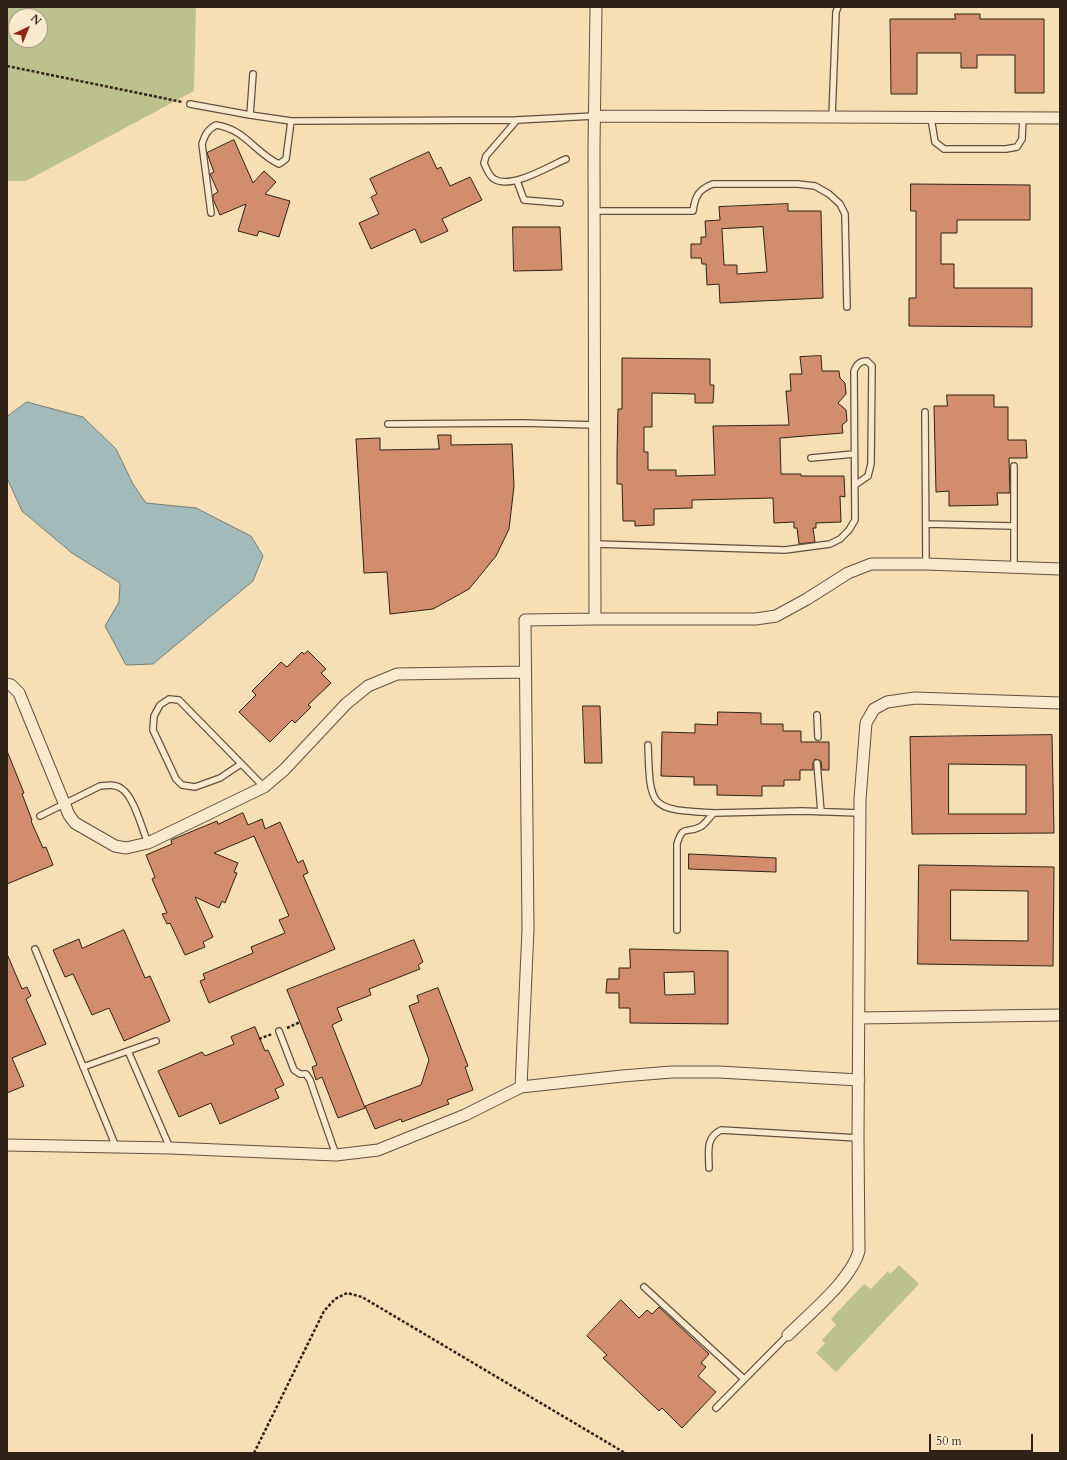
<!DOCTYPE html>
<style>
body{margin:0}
#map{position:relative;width:1067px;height:1460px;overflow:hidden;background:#f6dfb4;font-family:Cardo,serif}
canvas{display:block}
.frame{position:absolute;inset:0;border:8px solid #2f2116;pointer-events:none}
.north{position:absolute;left:8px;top:8px;width:40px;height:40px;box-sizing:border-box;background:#f9eace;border:1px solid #a89a84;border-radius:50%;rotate:44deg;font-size:11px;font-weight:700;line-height:16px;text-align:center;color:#2f2116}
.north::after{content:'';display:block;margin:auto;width:14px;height:18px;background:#8f2418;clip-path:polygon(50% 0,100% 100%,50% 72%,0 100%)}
.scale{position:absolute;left:929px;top:1434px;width:104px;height:18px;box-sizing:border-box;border:2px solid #2f2116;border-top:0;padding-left:5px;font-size:12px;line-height:14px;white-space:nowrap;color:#2f2116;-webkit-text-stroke:3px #f9eace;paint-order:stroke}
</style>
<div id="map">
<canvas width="1067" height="1460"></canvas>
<div class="frame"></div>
<div class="north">N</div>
<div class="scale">50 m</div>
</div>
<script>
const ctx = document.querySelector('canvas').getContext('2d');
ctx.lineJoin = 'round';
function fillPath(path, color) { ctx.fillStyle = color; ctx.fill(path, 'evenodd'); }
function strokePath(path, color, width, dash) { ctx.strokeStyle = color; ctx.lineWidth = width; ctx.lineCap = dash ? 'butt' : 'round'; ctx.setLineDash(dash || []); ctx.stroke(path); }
const green = new Path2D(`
 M7 7H196L194 91 26 181H7ZM16 16H40V40H16Z
 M899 1265 919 1284 836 1372 816 1353 825 1343 822 1340 836 1325 831 1319 864 1284 871 1289 888 1271 890 1274Z`);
const water = new Path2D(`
 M27 402 83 417 116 449 133 484 146 503 196 508 251 536 263 556 253 581 153 664 126 665 105 626 119 602 120 583 72 553 22 511 7 478V417Z`);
const building = new Path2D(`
 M955 14H980V19H1044V93H1015V55H977V68H961V53H917V94H891L890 19H955Z
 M234 140 253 183 264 171 276 182 265 194 290 201 279 237 259 231 257 236 238 231 246 204 220 215 213 199V195L218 192 210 174 214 172 207 153Z
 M429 152 437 169 441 167 450 186 470 177 482 200 442 219 448 231 421 243 415 229 371 249 359 223 379 214 371 197 377 194 370 179Z
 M911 184 1030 185V220H957V233H941V264H954V288H1032V327L909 326V298H916V211H911Z
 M788 204V211H821L823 298 720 303 719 284 707 285 706 264H702L701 258H691V244H701V237H706L705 221 720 220 719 207ZM763 227 767 272 737 274V265H724L722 229Z
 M513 227H560L562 270 514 271Z
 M821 356 822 371H839L840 378 845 383 846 394 838 403 846 410 847 421 842 425 843 433 780 438 781 474H801V476H844L845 497 840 496 841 522 816 523V528H813L815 542 799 544 797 528H794V522L774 523 773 498 692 500V508L654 509V525L635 526V521H623L622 484H617V453L618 409H622V358L710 359V385H714L713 403H695V394L652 393V427H644V452H648V470H676V476L715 475 713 426 789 425 786 391H791L790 374H802L800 357Z
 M947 395H994V407H1008V440H1026L1027 458H1009L1010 493H997L998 505 949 506V491L936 492 934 406H947Z
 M438 435H451V445L512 444 514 486 509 529 496 556 469 589 433 609 390 614 387 572 364 573 356 439 380 438V450L439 449Z
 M308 651 326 669 321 673 331 683 308 705 311 707 295 723 292 720 270 742 239 712 256 695 252 691 281 662 287 667 302 652 304 654Z
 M583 706H600L602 763H585Z
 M718 712 761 713V724H783V731H801V742H829V770H822L821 761 815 759 813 763V770H800V780H784V786H762V796L717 795V785H694V777L661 776 662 732 695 733V724L717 725Z
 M1052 735 1054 833 912 834 910 737ZM949 764 1026 765V814H949Z
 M7 751 24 793 22 794 32 820 31 821 43 848 46 847 53 865 7 884Z
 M243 813 248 825 262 819 265 829 280 822 298 863 303 860 308 873 303 875 335 949 209 1003 200 981 205 979 203 974 253 953 251 947 285 933 279 920 289 916 254 836 214 853 238 863 234 872 237 873 225 903 222 901 219 908 195 897 213 937 203 942 205 947 185 955 170 923 167 924 162 914 167 913 152 879 155 877 146 855 172 844 171 840 217 821 218 824Z
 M689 854 776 858V872L689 869Z
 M919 865 1054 867 1053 966 918 964ZM951 890 1028 891V941L951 940Z
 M124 930 145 978 150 976 170 1021 124 1041 109 1008 92 1015 73 974 65 977 53 950 79 939 82 948Z
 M414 940 423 962 418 965 420 969 369 989 371 995 337 1008 342 1020 332 1025 365 1108 338 1118 322 1077 316 1080 312 1067 317 1065 287 990Z
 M630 949 728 951V1024L630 1023V1008H619V993H606L607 979H619V968H630ZM694 972 695 994 665 995 664 973Z
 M7 954 22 989 27 987 31 996 26 999 46 1044 12 1058 24 1086 7 1093Z
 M438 988 468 1066 465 1067 473 1090 447 1100 449 1104 402 1122 401 1119 375 1129 365 1106 421 1085 429 1060 409 1006 419 1002 417 996Z
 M255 1027 265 1051 268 1050 284 1085 275 1089 279 1098 220 1124 211 1103 179 1117 158 1071 202 1052 205 1056 234 1044 231 1037Z
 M621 1300 639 1318 647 1310 652 1314 659 1307 709 1354 701 1363 706 1367 698 1376 716 1392 682 1428 662 1408 659 1411 603 1358 607 1355 587 1336Z`);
const path = new Path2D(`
 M7 66 182 102
 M287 1028 300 1022
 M259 1039 272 1034
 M254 1453 324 1311 335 1299 347 1293 362 1297 625 1453`);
const service = new Path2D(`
 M190 104 250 115 291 121 517 120 594 116
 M250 115 253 74
 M832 117 836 12 838 7
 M931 118 935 142 944 149H1006L1017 147 1022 139 1023 118
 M517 120 486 156 484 163C486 168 489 176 494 179 511 190 549 166 566 159
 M517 181 524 200 560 203
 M595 211H693C695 196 699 189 713 184H798L815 186 829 194 840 204 845 214 847 307
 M211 213 202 144C205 135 207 130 216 125 245 129 255 153 279 164L286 159 291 121
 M925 412 926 564
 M388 424 522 423 595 425
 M811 458 854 454
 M927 524 1013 526
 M596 544 785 550 830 544 840 539 849 530 855 520 854 371C857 364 860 361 867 361L872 366 871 464 868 476 855 485
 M1014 567V466
 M817 715 818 737
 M648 745C650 810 650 809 714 813
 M817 763 821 812
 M241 764 220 778 195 787 182 785 176 779 153 730 154 716 160 705 169 699 179 700 264 787
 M40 816 100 786C108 785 116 784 122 789 134 797 142 829 148 843
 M677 930V844C683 824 686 834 700 827 706 824 709 817 714 813L802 811 860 813
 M35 949 116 1147
 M279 1031 294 1070 300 1074H306L310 1080 336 1155
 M128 1051 170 1148
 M83 1067 156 1041
 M709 1168C709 1152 705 1138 721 1130L858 1138
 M644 1287 744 1379
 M716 1408 788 1335`);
const minor = new Path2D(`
 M596 7 594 146 595 619H756L776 616 807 599 848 573 871 564H926L1060 569
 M594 116 1060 118
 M7 684 11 685 19 693 69 815 75 823 115 846 126 848 148 843 264 787 284 770 346 704 368 686 397 674 525 672
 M859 1018 1060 1015
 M521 1087 528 929 525 620 595 619
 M7 1145 170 1148 336 1155 378 1150 465 1115 521 1087 622 1076 672 1072H719L859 1080
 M788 1335C810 1313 851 1280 859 1251L858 1138 860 799 866 723 874 709 887 702 915 698 1060 703`);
fillPath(green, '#bcc28d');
fillPath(water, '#a2bab9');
strokePath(water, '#747d78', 1);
fillPath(building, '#d28d6d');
strokePath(building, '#2f2116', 1);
strokePath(service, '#61503e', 8);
strokePath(minor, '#61503e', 13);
strokePath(path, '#2f2116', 2.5, [3, 2]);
strokePath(service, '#f9eace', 5.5);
strokePath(minor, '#f9eace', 11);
</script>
